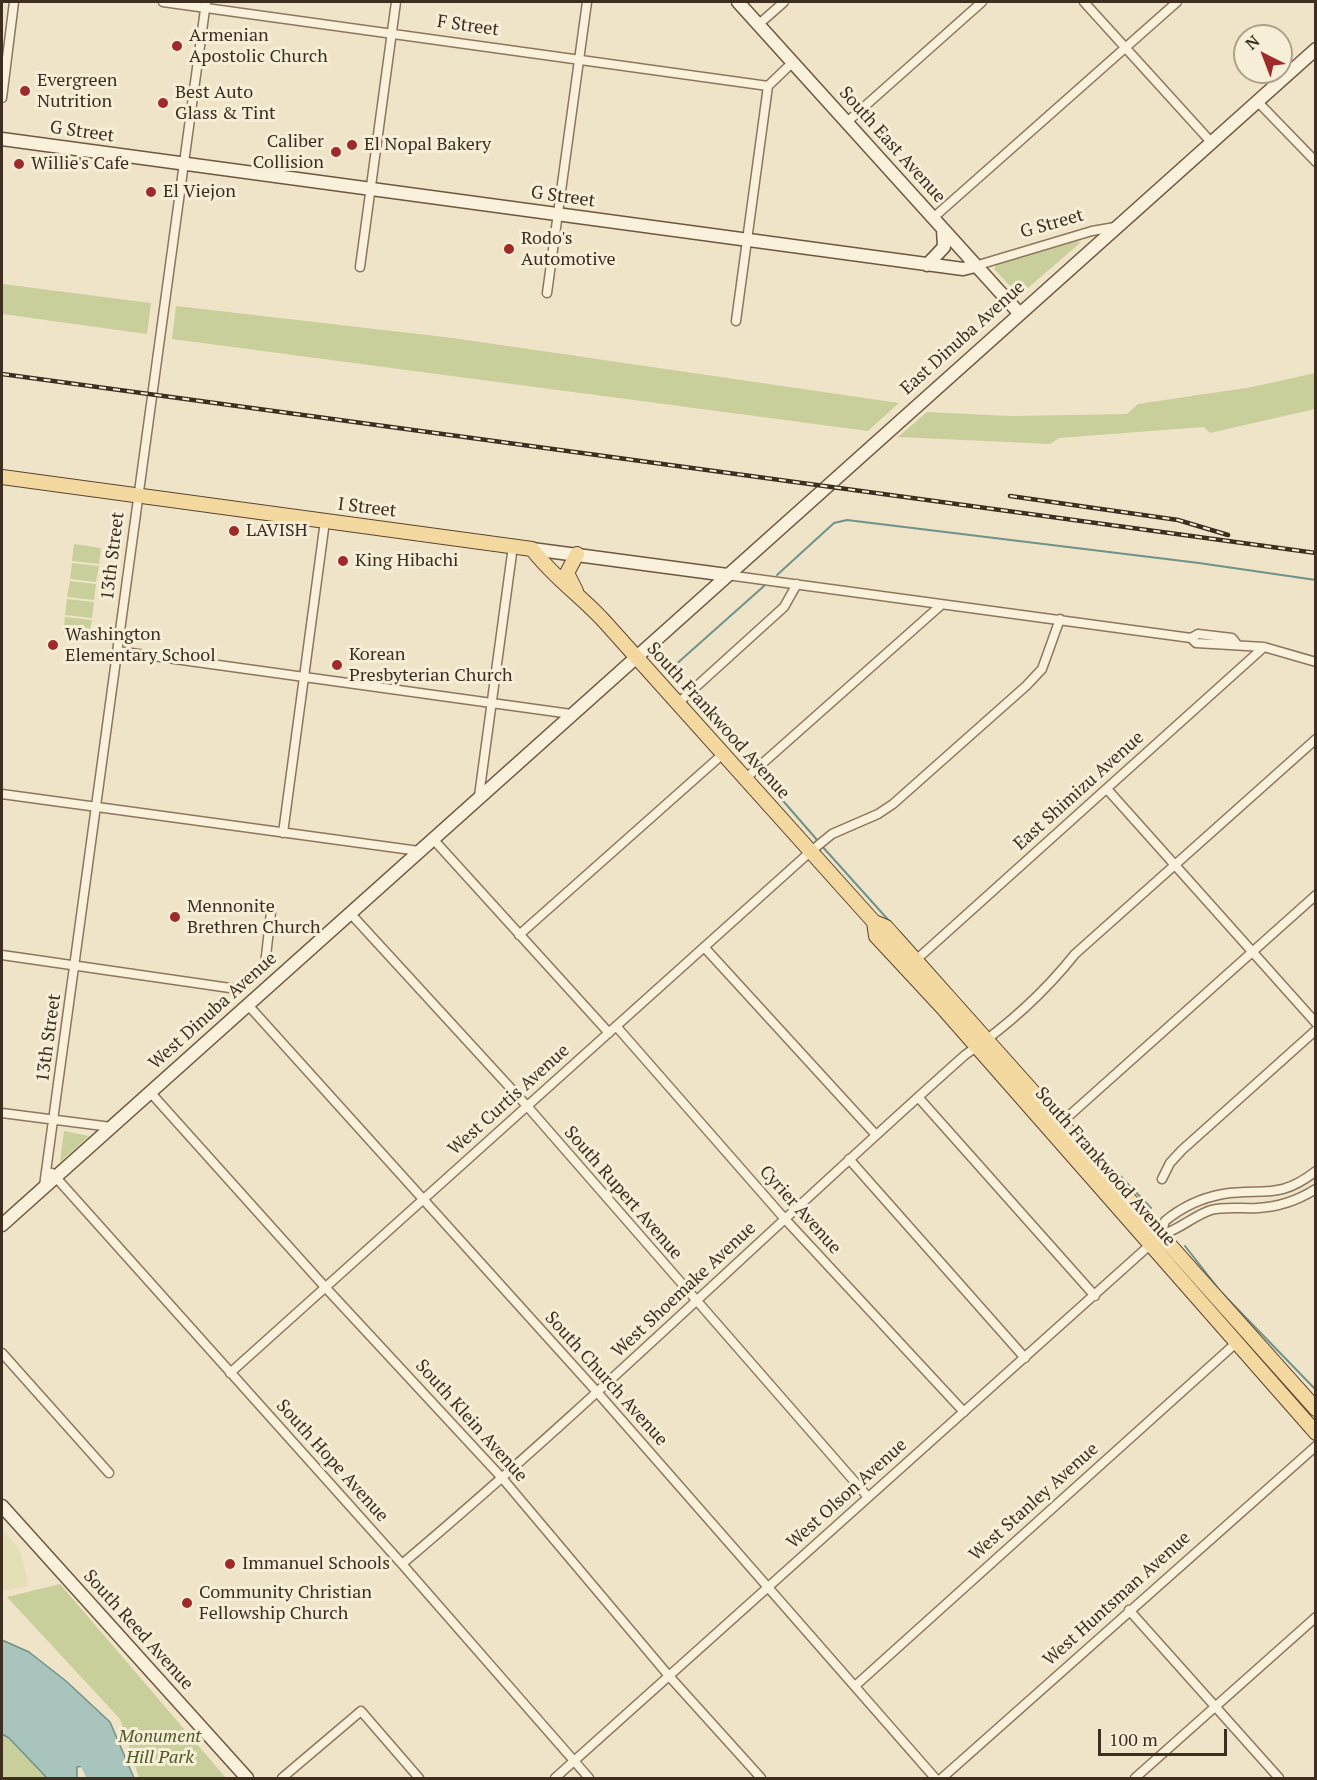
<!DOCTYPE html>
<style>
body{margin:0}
#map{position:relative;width:1317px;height:1780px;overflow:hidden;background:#f0e4c8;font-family:"PT Serif",serif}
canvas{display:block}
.frame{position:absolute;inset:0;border:3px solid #3d2e20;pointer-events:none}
.north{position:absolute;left:1233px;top:24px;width:60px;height:60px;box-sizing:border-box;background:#f7eed8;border:2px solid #ada18e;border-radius:50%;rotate:318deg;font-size:16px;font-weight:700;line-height:24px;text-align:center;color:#3d2e20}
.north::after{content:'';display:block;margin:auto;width:21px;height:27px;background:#9e2a2b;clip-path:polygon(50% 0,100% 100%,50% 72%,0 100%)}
.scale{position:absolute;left:1098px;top:1729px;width:129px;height:27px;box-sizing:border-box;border:3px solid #3d2e20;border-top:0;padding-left:8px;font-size:18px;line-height:21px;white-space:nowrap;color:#3d2e20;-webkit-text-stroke:4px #f7eed8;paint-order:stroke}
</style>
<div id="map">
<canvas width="1317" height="1780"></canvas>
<div class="frame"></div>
<div class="north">N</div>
<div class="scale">100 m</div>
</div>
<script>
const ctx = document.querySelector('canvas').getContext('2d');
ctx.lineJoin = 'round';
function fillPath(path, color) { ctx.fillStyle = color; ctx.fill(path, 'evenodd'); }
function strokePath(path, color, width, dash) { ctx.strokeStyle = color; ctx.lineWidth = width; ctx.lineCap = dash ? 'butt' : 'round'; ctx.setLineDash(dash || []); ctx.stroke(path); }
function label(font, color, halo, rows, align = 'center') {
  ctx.font = font + ' "PT Serif",serif'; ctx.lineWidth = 6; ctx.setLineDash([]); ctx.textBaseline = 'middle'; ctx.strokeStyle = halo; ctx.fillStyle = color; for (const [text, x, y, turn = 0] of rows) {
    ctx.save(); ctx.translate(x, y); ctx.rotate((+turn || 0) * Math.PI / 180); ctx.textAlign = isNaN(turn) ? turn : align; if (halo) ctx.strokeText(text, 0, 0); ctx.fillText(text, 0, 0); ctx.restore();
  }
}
const farmland = new Path2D(`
 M2 1529 20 1550 29 1586 2 1591Z`);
const green = new Path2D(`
 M1078 241 1080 243 1021 294 1015 291 994 269 997 264Z
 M2 284 151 303 147 334 2 314Z
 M176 306 453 338 899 403 868 431 172 339Z
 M1315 373V409L1210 433 1204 427 1059 438 1050 444 898 437 927 412 1011 416 1127 414 1138 404 1252 387Z
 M74 544 101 548 99 564 72 561Z
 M72 563 99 566 96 582 70 579Z
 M70 581 96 584 94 600 67 597Z
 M67 599 94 602 92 618 65 615Z
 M65 617 92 620 89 636 63 633Z
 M64 1131 89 1136 60 1162Z
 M60 1584 226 1778H139L120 1719 7 1597Z
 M2 1734 19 1746 47 1778H2Z`);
const water = new Path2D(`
 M2 1640 29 1652 66 1681 110 1722 134 1778H97L85 1766 77 1767V1778H47L9 1738 2 1734Z`);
const stream = new Path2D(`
 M777 575 834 523 847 520 1199 563 1316 580
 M672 674 673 667 764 586
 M704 710 818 841
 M821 845 892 924
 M900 932 952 991
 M1081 1135 1151 1208
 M1185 1246 1221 1292 1316 1390`);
const river = new Path2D(`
 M83 1754 95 1778`);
const street = new Path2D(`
 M163 2 768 86
 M1084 2 1211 142
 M759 24 784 2
 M2 98 14 2
 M1257 101 1316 162
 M847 122 982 2
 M933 218 1177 2
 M975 266 1092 231 1115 227
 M360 267 396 2
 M547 293 587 2
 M736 321 768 86 793 62
 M727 575 1191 638 1198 634 1232 638 1236 643
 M1191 638 1196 643 1264 647 1316 662
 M117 651 571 714
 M677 704 784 607 797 584
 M746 778 940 606
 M1107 789 1316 1023
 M2 794 419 851
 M479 796 513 546
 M283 833 325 521
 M433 839 609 1033
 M350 913 527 1106 868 1497
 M519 935 724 753
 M704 947 876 1135
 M2 955 237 989 265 965 271 912
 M916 960 1264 647
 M248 1005 597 1392 935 1778
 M616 1026 784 1218 964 1412
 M150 1092 325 1287 503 1479 669 1676 761 1778
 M918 1097 1095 1296
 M2 1113 111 1127
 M1062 1122 1316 895
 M849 1159 1025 1358
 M52 1173 402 1564 589 1778
 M1162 1179 1170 1163 1182 1150 1316 1030
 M44 1186 206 2
 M1161 1235 1165 1221C1182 1207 1201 1198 1223 1194 1264 1188 1279 1200 1316 1171
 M2 1353 109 1473
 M230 1373 810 852 832 834 878 814 893 804 1026 686 1042 669 1060 619
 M402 1564C595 1401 776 1223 965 1055 1006 1027 1044 993 1075 954L1316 739
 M1129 1610 1279 1778
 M855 1686 1236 1343
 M282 1778 361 1711 419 1778
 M555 1778 1161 1235C1179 1230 1193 1216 1211 1210 1226 1206 1243 1209 1258 1208 1280 1207 1297 1201 1316 1189
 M942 1778 1316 1446
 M1135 1778 1316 1617`);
const secondary = new Path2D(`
 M738 2 1019 313
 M2 139 963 269 975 266
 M927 265 944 247 943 229
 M532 549 727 575
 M2 1225 1316 49
 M2 1506 247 1778`);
const primary = new Path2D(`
 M2 477 532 549C553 577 580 595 604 621L874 922 886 927 1316 1409
 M576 591 567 573 577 554
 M874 922 876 936 941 1006 1316 1433`);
const rail = new Path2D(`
 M2 374 1316 553
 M1010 496 1178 520 1228 535`);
const markers = [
 [177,46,6,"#9e2a2b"],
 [25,91,6,"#9e2a2b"],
 [163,103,6,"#9e2a2b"],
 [352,145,6,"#9e2a2b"],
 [336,152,6,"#9e2a2b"],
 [19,164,6,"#9e2a2b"],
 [151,192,6,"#9e2a2b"],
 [509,249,6,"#9e2a2b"],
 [234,531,6,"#9e2a2b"],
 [343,561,6,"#9e2a2b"],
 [53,645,6,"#9e2a2b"],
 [337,665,6,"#9e2a2b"],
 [175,917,6,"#9e2a2b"],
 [230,1564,6,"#9e2a2b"],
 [187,1603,6,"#9e2a2b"]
];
const streetNames = [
 ["F Street",468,26,8],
 ["G Street",82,132,8],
 ["South East Avenue",892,145,48],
 ["G Street",563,197,8],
 ["G Street",1052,224,-16],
 ["East Dinuba Avenue",963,338,-42],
 ["I Street",367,508,7],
 ["13th Street",113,556,-83],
 ["South Frankwood Avenue",718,721,48],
 ["East Shimizu Avenue",1079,791,-42],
 ["West Dinuba Avenue",213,1011,-42],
 ["13th Street",49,1038,-82],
 ["West Curtis Avenue",509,1100,-42],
 ["South Frankwood Avenue",1105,1167,49],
 ["South Rupert Avenue",623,1193,49],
 ["Cyrier Avenue",800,1210,48],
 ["West Shoemake Avenue",684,1290,-43],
 ["South Church Avenue",606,1379,48],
 ["South Klein Avenue",471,1421,48],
 ["South Hope Avenue",332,1461,48],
 ["West Olson Avenue",847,1494,-42],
 ["West Stanley Avenue",1034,1502,-42],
 ["West Huntsman Avenue",1117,1599,-42],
 ["South Reed Avenue",138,1630,48]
];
const poiNames = [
 ["Armenian",189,36],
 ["Apostolic Church",189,57],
 ["Evergreen",37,81],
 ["Nutrition",37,102],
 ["Best Auto",175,93],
 ["Glass & Tint",175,114],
 ["Caliber",324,142,"right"],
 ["Collision",324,163,"right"],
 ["El Nopal Bakery",364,145],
 ["Willie's Cafe",31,164],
 ["El Viejon",163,192],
 ["Rodo's",521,239],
 ["Automotive",521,260],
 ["LAVISH",246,531],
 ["King Hibachi",355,561],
 ["Washington",65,635],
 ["Elementary School",65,656],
 ["Korean",349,655],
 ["Presbyterian Church",349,676],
 ["Mennonite",187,907],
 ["Brethren Church",187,928],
 ["Immanuel Schools",242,1564],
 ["Community Christian",199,1593],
 ["Fellowship Church",199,1614]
];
const parkNames = [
 ["Monument",160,1737],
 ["Hill Park",160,1758]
];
fillPath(farmland, '#e6deb5');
fillPath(green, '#c9cf9b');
fillPath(water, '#a9c4bc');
strokePath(water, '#6f938a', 1.5);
strokePath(stream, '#6f938a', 2);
strokePath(river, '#a9c4bc', 15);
strokePath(street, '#8d765c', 11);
strokePath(secondary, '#6f573f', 15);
strokePath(primary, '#5b4430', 16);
strokePath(street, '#faf1dc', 8);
strokePath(secondary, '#faf1dc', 12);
strokePath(primary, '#f3d9a0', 14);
strokePath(rail, '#3d2e20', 4.5);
strokePath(rail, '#f7eed8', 2, [7]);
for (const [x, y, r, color] of markers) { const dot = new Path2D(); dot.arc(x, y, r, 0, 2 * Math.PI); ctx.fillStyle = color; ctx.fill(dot); strokePath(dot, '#f7eed8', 2); }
label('18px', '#3d2e20', '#f7eed8', streetNames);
label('18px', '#3d2e20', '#f7eed8', poiNames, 'left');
label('italic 18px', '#4d5a26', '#f7eed8', parkNames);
</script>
